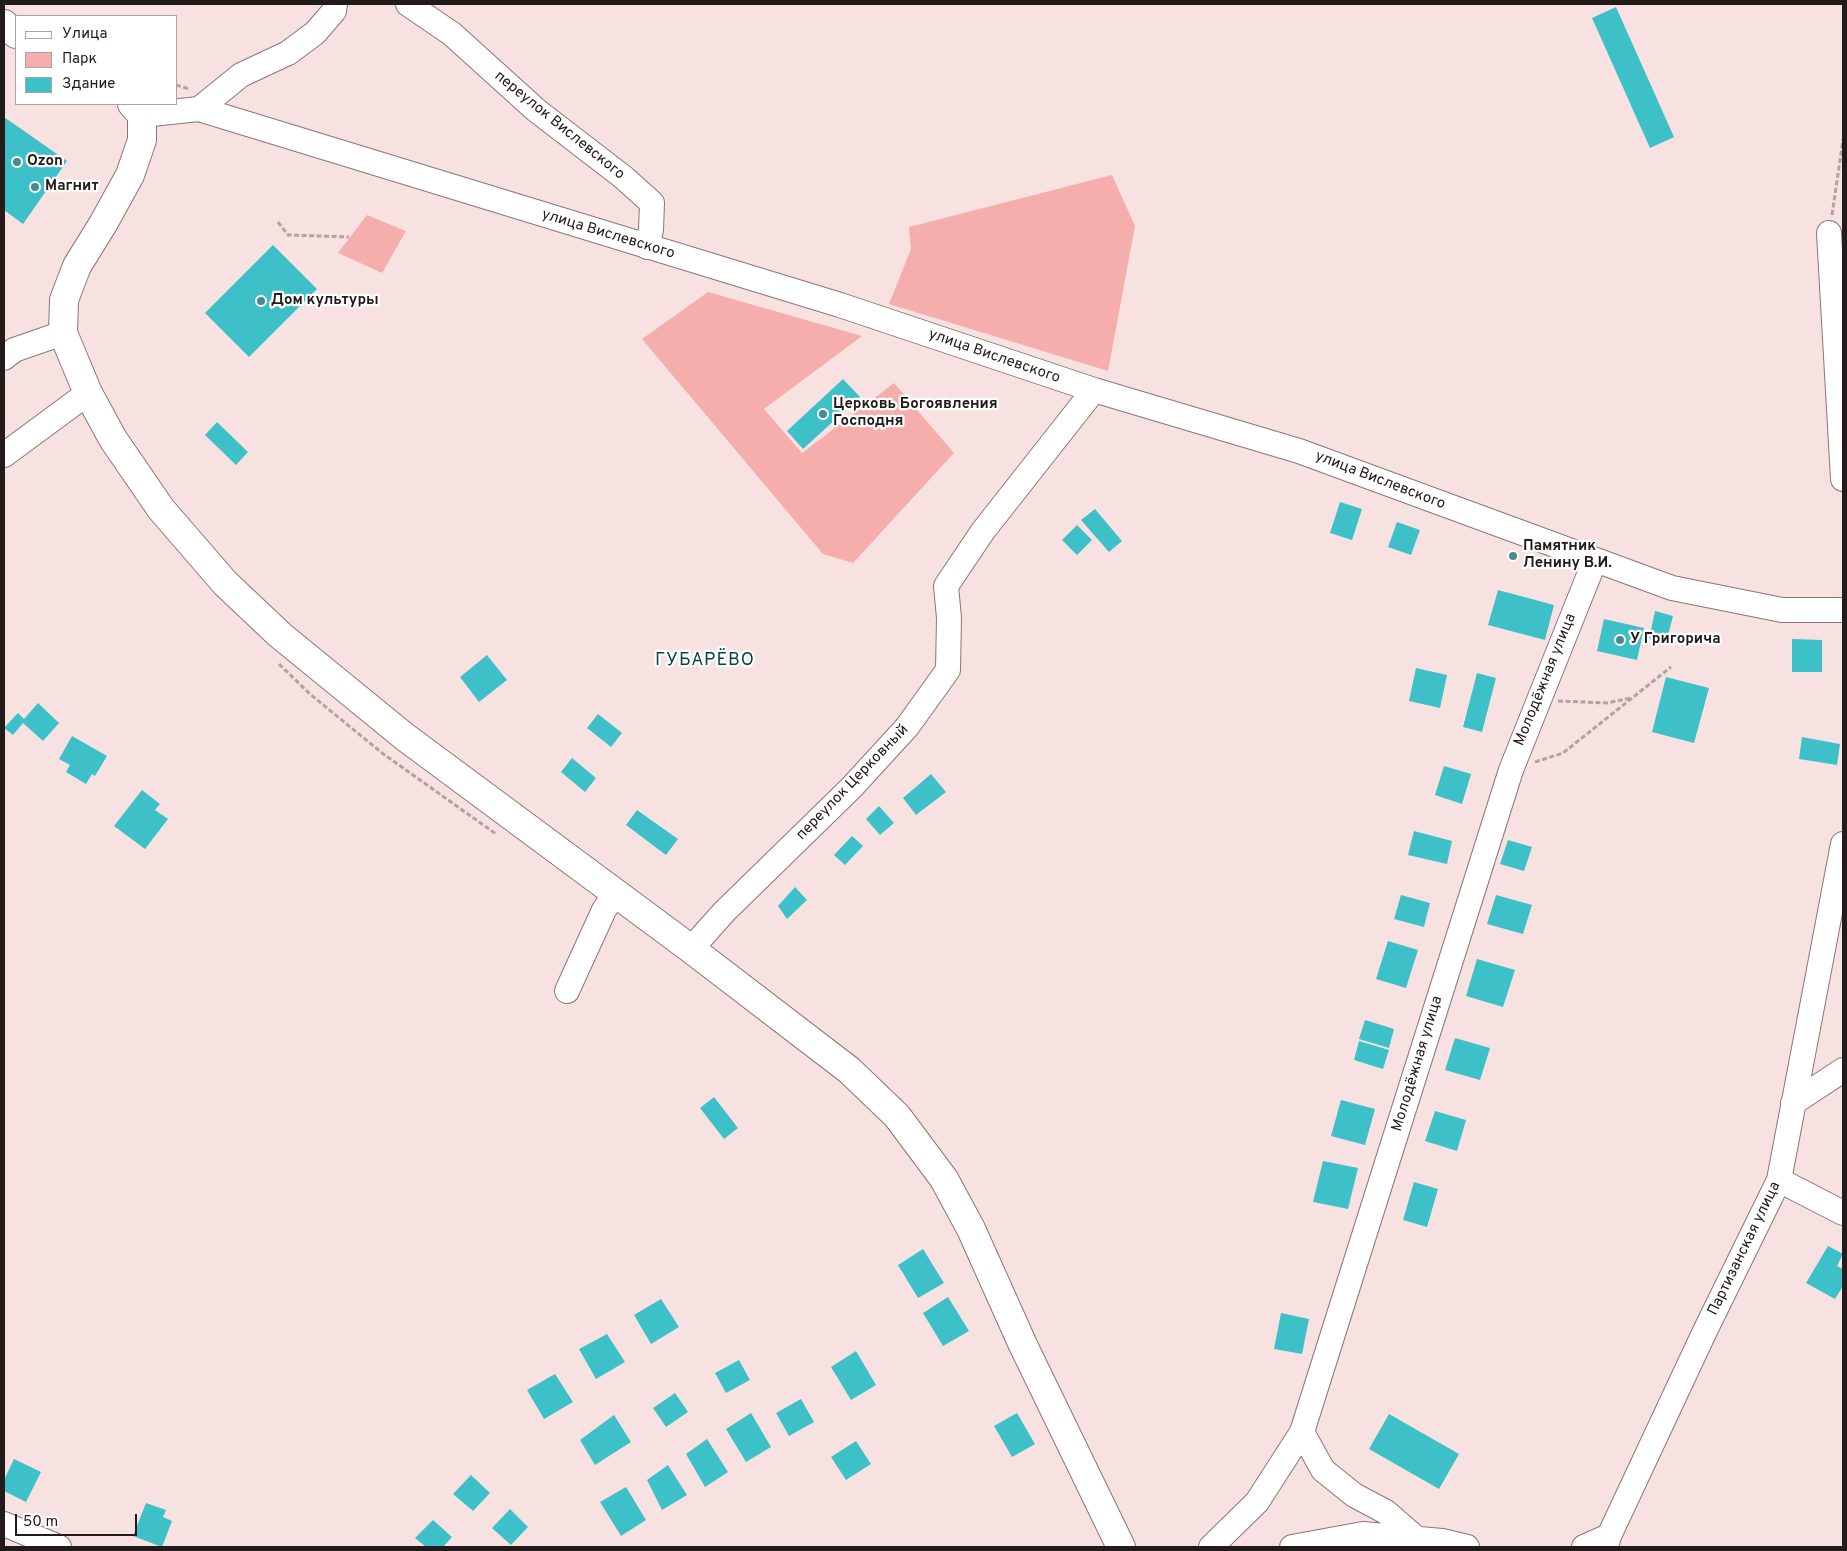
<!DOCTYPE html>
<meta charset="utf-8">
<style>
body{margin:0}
#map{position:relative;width:1847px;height:1551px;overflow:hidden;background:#f8e2e1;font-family:Overpass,sans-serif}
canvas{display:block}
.frame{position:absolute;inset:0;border:5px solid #221b1a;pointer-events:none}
.legend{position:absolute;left:15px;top:15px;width:162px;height:90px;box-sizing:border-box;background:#fff;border:1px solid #a7a4a3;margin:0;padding:6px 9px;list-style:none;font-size:15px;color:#221b1a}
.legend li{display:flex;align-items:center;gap:10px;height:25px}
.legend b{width:25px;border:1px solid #a7a4a3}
.scale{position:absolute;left:15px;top:1514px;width:122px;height:22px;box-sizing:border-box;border:2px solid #221b1a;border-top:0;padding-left:6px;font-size:15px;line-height:18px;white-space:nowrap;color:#221b1a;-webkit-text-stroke:4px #fff;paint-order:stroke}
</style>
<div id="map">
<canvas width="1847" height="1551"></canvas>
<div class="frame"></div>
<ul class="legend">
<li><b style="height:6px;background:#fff"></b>Улица</li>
<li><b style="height:14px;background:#f5aeac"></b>Парк</li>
<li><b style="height:14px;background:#3ec0c8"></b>Здание</li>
</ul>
<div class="scale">50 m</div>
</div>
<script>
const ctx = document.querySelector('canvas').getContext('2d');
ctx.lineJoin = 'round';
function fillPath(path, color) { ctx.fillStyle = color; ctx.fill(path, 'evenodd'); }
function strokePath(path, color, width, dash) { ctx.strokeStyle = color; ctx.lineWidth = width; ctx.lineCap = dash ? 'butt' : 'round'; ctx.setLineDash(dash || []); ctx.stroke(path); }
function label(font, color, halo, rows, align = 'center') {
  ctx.font = font + ' Overpass,sans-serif'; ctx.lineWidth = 4.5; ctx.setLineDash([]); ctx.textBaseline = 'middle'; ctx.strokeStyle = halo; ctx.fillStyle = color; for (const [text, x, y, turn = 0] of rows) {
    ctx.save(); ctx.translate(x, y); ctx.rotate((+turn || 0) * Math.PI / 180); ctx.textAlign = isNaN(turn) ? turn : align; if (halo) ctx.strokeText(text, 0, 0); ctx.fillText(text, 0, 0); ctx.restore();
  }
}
const green = new Path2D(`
 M1112 175 1135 226 1108 371 889 304 911 249 909 227Z
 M367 215 406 231 382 273 338 253Z
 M708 292 862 336 764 409 802 453 894 383 954 453 853 563 823 554 642 339Z`);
const building = new Path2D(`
 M1616 7 1674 137 1650 148 1592 18Z
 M4 117 67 161 23 224 4 210Z
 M273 245 317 289 249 357 205 313Z
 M843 379 860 397 803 449 787 431Z
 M217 422 248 452 236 465 205 435Z
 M1340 502 1362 509 1352 540 1330 533Z
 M1095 509 1122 541 1109 552 1081 520Z
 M1397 522 1420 530 1411 555 1388 547Z
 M1077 525 1092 540 1077 555 1062 540Z
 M1498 590 1554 605 1545 640 1488 625Z
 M1655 611 1673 616 1666 643 1649 639Z
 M1604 619 1644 628 1637 660 1597 651Z
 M1792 639 1822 640V672H1792Z
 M487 655 507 680 479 702 460 677Z
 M1416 668 1447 675 1440 708 1409 701Z
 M1477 673 1496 678 1482 732 1463 727Z
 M1666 677 1709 688 1694 743 1652 732Z
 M38 703 59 723 43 741 23 723 13 735 4 728 18 713 24 719Z
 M598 714 622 733 611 747 587 728Z
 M72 736 107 756 95 776 92 774 86 784 66 772 70 765 59 759Z
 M1802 737 1840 744 1837 765 1799 759Z
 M572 758 596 778 585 792 561 772Z
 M1444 766 1471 774 1462 804 1435 795Z
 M931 774 946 792 916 815 903 798Z
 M142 790 160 804 155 810 168 819 145 849 114 826Z
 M879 806 894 823 880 835 866 819Z
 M637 810 678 839 666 855 626 825Z
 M1414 831 1452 841 1447 864 1408 855Z
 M852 836 863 846 845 865 834 855Z
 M1508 840 1532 847 1524 871 1500 864Z
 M795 887 807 900 787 919 778 906Z
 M1401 895 1430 903 1424 927 1394 919Z
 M1496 895 1532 905 1523 934 1487 924Z
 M1388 941 1418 950 1406 988 1376 979Z
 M1477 959 1515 970 1503 1007 1466 996Z
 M1365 1020 1394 1029 1389 1048 1359 1039Z
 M1455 1038 1490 1048 1480 1080 1445 1070Z
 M1359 1041 1389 1050 1383 1069 1354 1060Z
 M714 1097 738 1128 724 1139 700 1108Z
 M1341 1100 1375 1109 1365 1145 1331 1136Z
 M1435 1111 1466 1120 1457 1151 1425 1141Z
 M1323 1161 1358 1168 1348 1209 1313 1202Z
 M1414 1182 1438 1189 1427 1227 1403 1220Z
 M1828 1246 1843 1254 1837 1266 1843 1269V1286L1835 1299 1806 1283Z
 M923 1249 944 1283 918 1298 898 1265Z
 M948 1297 969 1331 943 1346 923 1313Z
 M661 1299 679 1327 651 1344 634 1315Z
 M1281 1313 1309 1319 1302 1354 1274 1349Z
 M607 1334 625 1362 596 1379 579 1349Z
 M856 1351 876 1385 851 1400 831 1367Z
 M739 1360 750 1380 726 1393 715 1373Z
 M555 1374 573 1402 544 1419 527 1390Z
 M675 1393 688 1412 666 1427 653 1408Z
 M801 1399 814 1422 789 1436 776 1413Z
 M751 1413 771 1447 746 1462 726 1429Z
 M1017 1413 1035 1444 1012 1457 994 1426Z
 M1389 1414 1459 1454 1439 1489 1369 1449Z
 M614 1415 631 1442 595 1465 580 1440Z
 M707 1439 728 1472 705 1487 686 1454Z
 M856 1441 871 1464 846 1480 831 1457Z
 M14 1459 41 1472 26 1502 4 1491V1480Z
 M668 1465 687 1495 662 1510 647 1480Z
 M471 1475 490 1493 473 1511 453 1494Z
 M626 1487 646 1520 621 1536 600 1502Z
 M146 1503 166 1510 163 1517 172 1521 162 1547 133 1536Z
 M510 1509 528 1527 511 1545 492 1528Z
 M433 1520 452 1537 443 1547H426L415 1538Z`);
const path = new Path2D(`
 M176 85 190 89
 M1832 215 1843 140
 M278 222 288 235 349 237
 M279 664 310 694 382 753 496 834
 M1558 701 1607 703 1631 698
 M1535 762 1563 753 1671 667`);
const minor = new Path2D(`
 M408 4 452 34 536 110 623 177 652 203 651 230 647 247
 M199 109 241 75 288 53 315 33 334 11 335 4
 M142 115 199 109 840 305 1094 390 1299 451 1672 588 1782 610H1843
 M1829 233 1843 479
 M4 358 14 350 63 333
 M4 455 88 393
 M691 949 724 912 852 787 907 727 948 670 949 618 946 586 983 531 1094 390
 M567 991 604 910 616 892
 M1793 1103 1843 1070
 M1779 1180 1843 1213
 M1302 1432 1323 1470 1354 1495 1386 1512 1417 1539
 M4 1524 59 1547
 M1211 1547 1257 1502 1302 1432 1511 770 1595 560
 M1292 1547 1363 1534 1442 1541 1467 1547
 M1584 1547 1609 1536
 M1606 1547 1609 1536 1704 1333 1779 1180 1843 844`);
const major = new Path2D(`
 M4 24 16 34
 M132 104 142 115V140L130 175 103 224 77 266 64 300 63 333 88 393 113 439 161 509 225 583 280 635 405 737 691 949 849 1070 897 1116 944 1179 971 1229 1023 1345 1121 1547`);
const markers = [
 [17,162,5,"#458c92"],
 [35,187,5,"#458c92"],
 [261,301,5,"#458c92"],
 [823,414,5,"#458c92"],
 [1513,556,5,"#458c92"],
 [1620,640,5,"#458c92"]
];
const streetNames = [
 ["переулок Вислевского",559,126,39],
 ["улица Вислевского",608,235,17],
 ["улица Вислевского",994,357,19],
 ["улица Вислевского",1380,481,21],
 ["Молодёжная улица",1546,680,-68],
 ["переулок Церковный",853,783,-46],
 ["Молодёжная улица",1418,1064,-73],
 ["Партизанская улица",1745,1249,-64]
];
const poiNames = [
 ["Ozon",27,162],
 ["Магнит",45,187],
 ["Дом культуры",271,301],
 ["Церковь Богоявления",833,405],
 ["Господня",833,422],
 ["Памятник",1523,547],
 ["Ленину В.И.",1523,564],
 ["У Григорича",1630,640]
];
const quarterNames = [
 ["ГУБАРЁВО",705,661]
];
fillPath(green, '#f5aeac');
fillPath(building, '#3ec0c8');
strokePath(minor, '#8a7675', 26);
strokePath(major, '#8a7675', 30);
strokePath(path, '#b3a2a1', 3, [5, 2.5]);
strokePath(minor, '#fff', 24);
strokePath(major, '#fff', 28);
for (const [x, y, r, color] of markers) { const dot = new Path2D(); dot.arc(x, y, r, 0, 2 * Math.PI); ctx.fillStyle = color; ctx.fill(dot); strokePath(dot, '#fff', 2); }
label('15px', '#221b1a', '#fff', streetNames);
label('bold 15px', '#221b1a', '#fff', poiNames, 'left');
ctx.letterSpacing = '1px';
label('18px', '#014549', '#fff', quarterNames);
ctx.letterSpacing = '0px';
</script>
